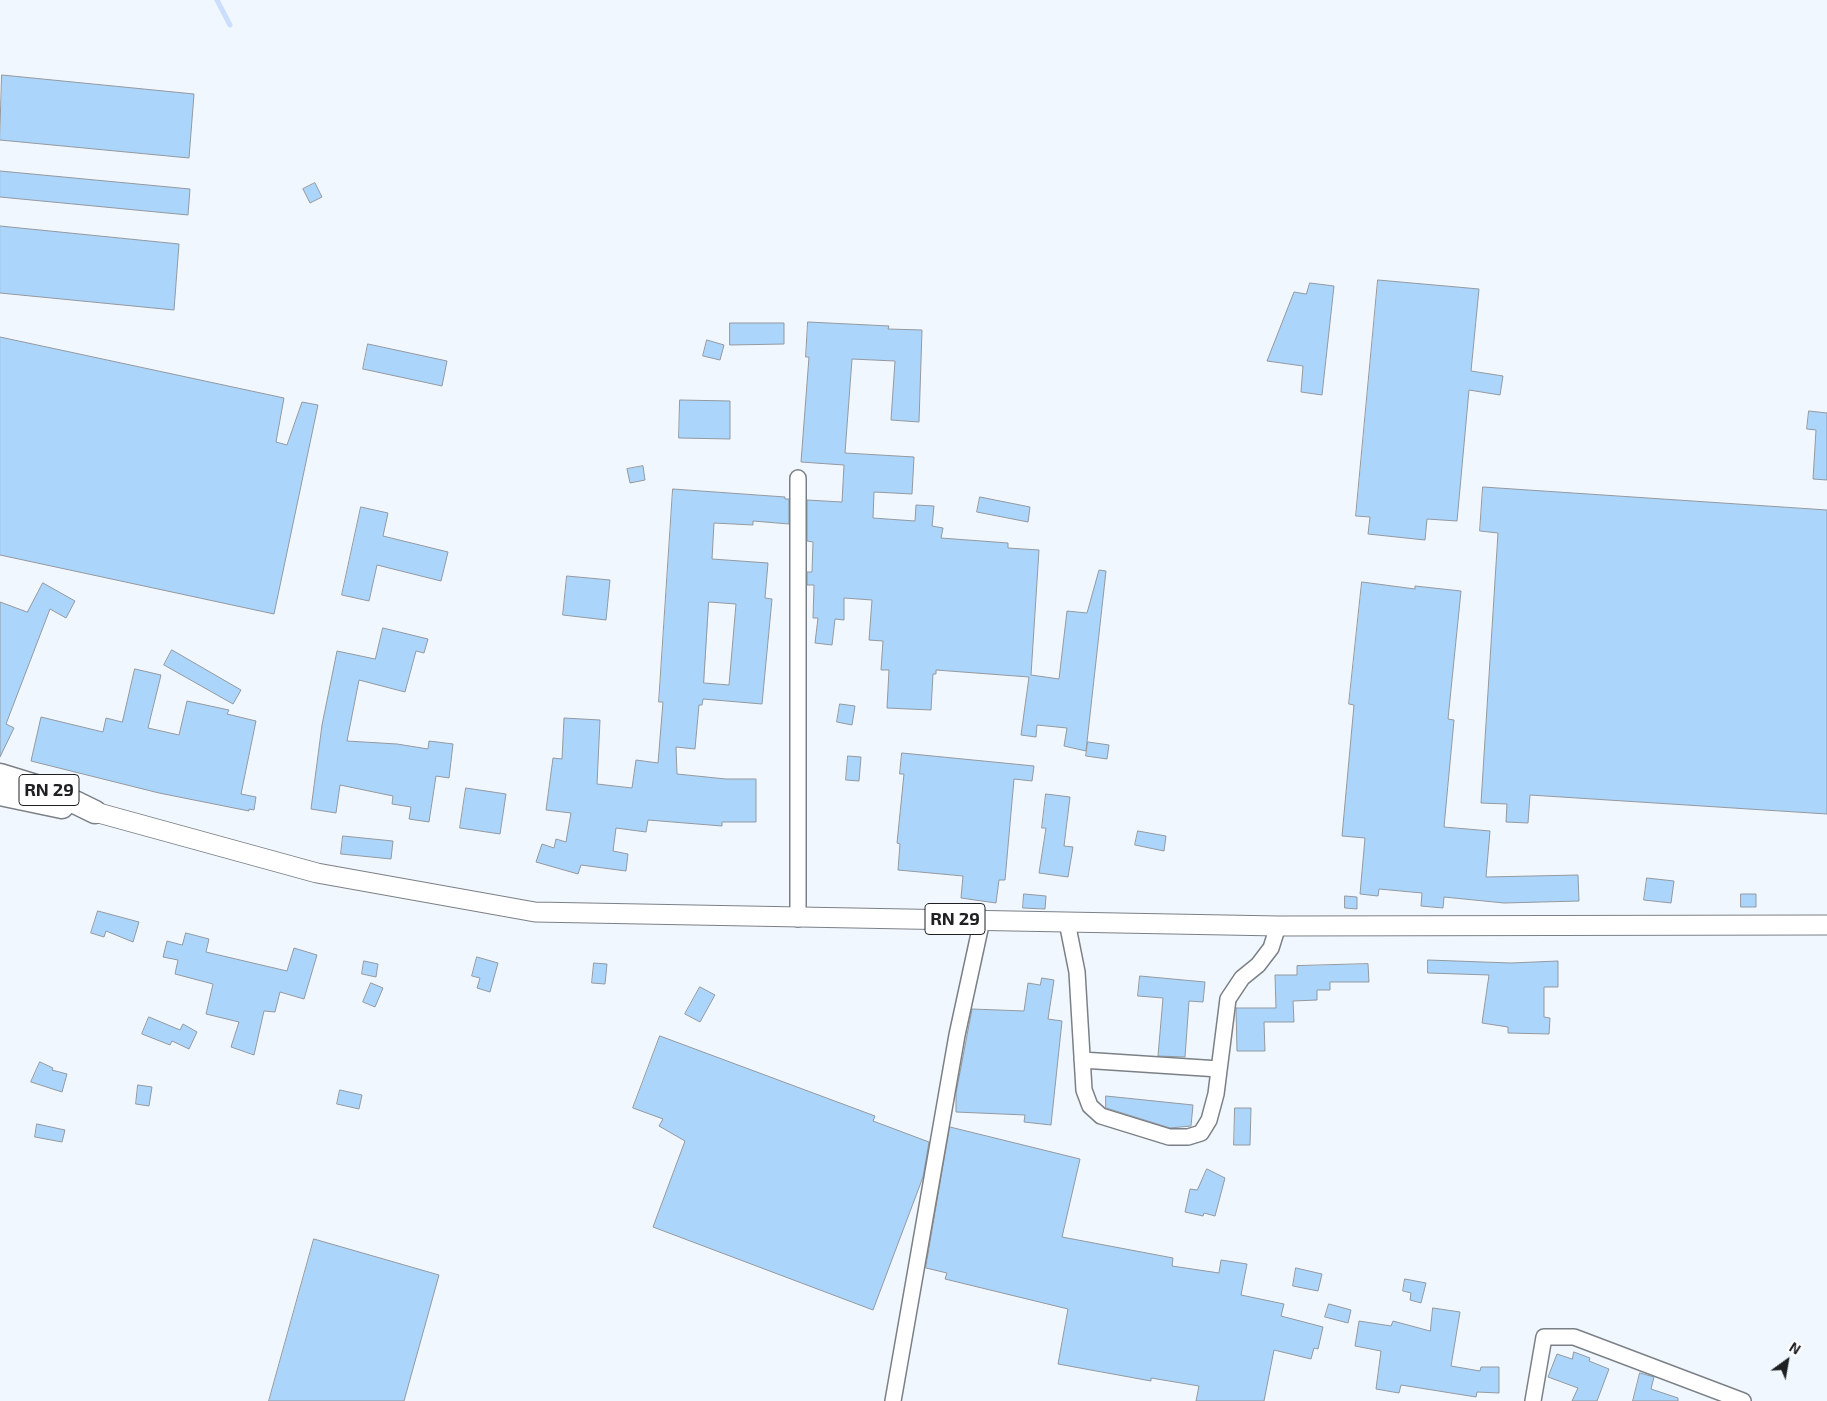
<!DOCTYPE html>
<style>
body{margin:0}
#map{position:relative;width:1827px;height:1401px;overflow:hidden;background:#f1f7fe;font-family:"Exo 2",sans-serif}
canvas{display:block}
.north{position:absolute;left:1762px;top:1336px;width:50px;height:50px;-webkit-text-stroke:4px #fff;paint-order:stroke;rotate:32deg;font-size:14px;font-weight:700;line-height:20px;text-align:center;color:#1e2022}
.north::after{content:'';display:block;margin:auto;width:18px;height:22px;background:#1e2022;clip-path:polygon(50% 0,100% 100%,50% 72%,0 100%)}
</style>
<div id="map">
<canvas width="1827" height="1401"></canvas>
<div class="north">N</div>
</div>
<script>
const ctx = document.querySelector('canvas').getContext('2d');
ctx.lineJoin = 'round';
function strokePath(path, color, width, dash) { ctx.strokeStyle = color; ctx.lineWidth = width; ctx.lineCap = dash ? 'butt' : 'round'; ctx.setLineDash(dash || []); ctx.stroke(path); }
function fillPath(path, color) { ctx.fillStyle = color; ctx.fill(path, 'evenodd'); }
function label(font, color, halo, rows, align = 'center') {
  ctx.font = font + ' "Exo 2",sans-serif'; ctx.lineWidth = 4.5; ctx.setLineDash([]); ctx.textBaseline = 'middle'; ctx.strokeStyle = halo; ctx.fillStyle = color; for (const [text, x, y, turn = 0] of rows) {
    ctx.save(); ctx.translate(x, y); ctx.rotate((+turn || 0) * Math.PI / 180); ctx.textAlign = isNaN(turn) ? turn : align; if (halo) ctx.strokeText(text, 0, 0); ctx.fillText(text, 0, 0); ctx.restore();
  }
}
const stream = new Path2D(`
 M217 0 230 25`);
const building = new Path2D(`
 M2 75 194 94 189 158 0 140Z
 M0 171 190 189 188 215 0 197Z
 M315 183 322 197 310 203 303 189Z
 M0 226 179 244 174 310 0 293Z
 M1378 280 1479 289 1471 371 1503 376 1500 395 1469 390 1457 521 1427 519 1425 540 1368 534 1370 517 1356 516Z
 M1310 283 1334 286 1322 395 1301 392 1303 366 1267 361 1294 292 1306 294Z
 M808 322 889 326 888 329 922 330 919 422 891 420 895 361 852 359 845 453 914 457 912 494 874 492 873 518 915 521 916 505 934 506 932 526 943 528 941 538 1008 543V548L1039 550 1031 675 1059 679 1067 611 1087 613 1099 570 1106 571 1086 751 1064 746 1067 728 1037 725 1036 737 1021 735 1029 677 936 670V674H933L931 710 887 708 889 670H881L883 641 869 640 872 600 844 598V620L835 619 832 645 815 643 818 618H813L814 585H807V572H812L813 542 807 541V500L842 502 844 465 801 462 809 357H806Z
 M730 323H784V344L730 345Z
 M0 337 284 398 276 442 287 445 302 402 318 405 274 614 0 555Z
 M707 340 724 345 720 360 703 356Z
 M368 344 447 361 442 386 363 369Z
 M680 400 730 401V439L679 438Z
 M1809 411 1827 413V480L1813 479 1816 430 1807 429Z
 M643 466 645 480 630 483 627 469Z
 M1483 487 1827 510V814L1530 795 1528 823 1506 822 1507 804 1481 803 1498 533 1480 531Z
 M673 489 785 497V499H789V524L753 521V525L714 523 712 559 768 563 765 598 772 599 762 704 703 699 702 705H699L695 749 676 747 677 774 726 779H756V822H722V826L648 820 646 832 616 828 613 851 628 854 626 871 581 865 578 874 536 862 542 844 554 848 556 839 566 842 571 813 546 810 553 758 562 759 564 718 600 720 597 784 632 788 636 760 658 763 663 702H659ZM709 602 736 604 729 685 704 683Z
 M980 497 1030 507 1028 522 977 512Z
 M361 507 388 513 383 536 448 552 441 581 377 565 369 601 342 595Z
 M567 576 610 580 606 620 563 615Z
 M1362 582 1415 589V586L1461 591 1448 719 1454 720 1444 827 1490 831 1486 877 1578 875 1579 901 1504 903 1444 897 1443 908 1421 906 1422 893 1379 889 1378 896 1360 894 1365 838 1342 836 1354 705 1349 704Z
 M43 583 75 601 66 618 50 609 6 724 14 728 0 757V602L27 612Z
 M383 628 428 639 424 653 416 651 405 692 359 680 347 741 397 744 428 749 429 741 453 744 449 778 436 776 429 822 409 819 411 807 392 804 393 796 340 785 336 813 311 809 322 725 337 651 375 659Z
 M172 650 241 690 233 704 164 665Z
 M135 669 161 675 148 728 179 735 187 701 229 710 227 714 256 721 241 794 256 797 254 810 249 809V811L159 793 31 761 41 717 103 732 106 718 122 722Z
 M840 704 855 706 852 725 837 722Z
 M1088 742 1109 745 1107 759 1086 756Z
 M902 753 1034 766 1032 781 1014 779 1005 880H999L996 903 961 898 963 876 898 870 900 844 897 843 904 774H900Z
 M848 756 861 757 859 781 846 780Z
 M466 788 506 794 500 834 460 828Z
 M1046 794 1070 797 1064 846 1073 847 1068 877 1039 873 1046 828H1042Z
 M1138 831 1166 836 1164 851 1135 845Z
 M343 836 393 841 391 859 341 854Z
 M1647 878 1674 881 1671 903 1644 900Z
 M1024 894 1046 896 1045 909 1023 908Z
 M1741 894H1756V907H1741Z
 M1345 896 1357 897V909L1345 908Z
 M98 911 139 922 133 942 106 931 104 937 91 933Z
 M186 933 209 939 206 952 287 971 294 948 317 955 304 999 280 992 275 1012 264 1011 254 1055 231 1047 239 1022 206 1014 213 984 175 974 178 960 163 957 167 941 182 945Z
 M477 957 498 963 490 992 477 988 480 978 472 976Z
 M1428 960 1511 963 1558 961V987H1544V1017L1550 1018 1549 1034 1508 1033V1027L1482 1023 1489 975 1428 973Z
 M364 961 378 964 376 977 362 974Z
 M594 963 607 964 605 984 592 983Z
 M1368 964 1369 982H1330V990H1317V1000L1293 1001 1294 1022H1264L1265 1051H1237L1236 1008H1276L1275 975H1297V966Z
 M1140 976 1205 982 1203 1002 1189 1001 1185 1057 1158 1056 1163 998 1138 996Z
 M1042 978 1054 980 1048 1019 1062 1021 1051 1125 1024 1122 1025 1115 956 1112V1093L972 1009 1024 1011 1028 983 1040 985Z
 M371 983 383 988 375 1007 363 1002Z
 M700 987 715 995 700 1022 685 1014Z
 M149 1017 180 1030 183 1024 197 1032 189 1049 172 1041 170 1045 142 1034Z
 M660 1036 875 1116 873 1121 929 1142 923 1177 873 1310 653 1227 685 1141 659 1126 663 1119 633 1108Z
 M40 1062 53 1068 52 1070 67 1074 62 1092 31 1082Z
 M138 1085 152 1087 149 1106 136 1104Z
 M340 1090 362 1095 359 1109 337 1104Z
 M1106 1096 1193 1105 1191 1126 1170 1128 1106 1108Z
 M1235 1108H1251L1250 1145H1234Z
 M37 1124 65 1130 62 1142 35 1137Z
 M950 1127 1080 1159 1062 1237 1173 1258 1172 1266 1219 1273 1221 1260 1247 1264 1241 1295 1284 1304 1281 1316 1323 1327 1318 1349 1314 1348 1311 1359 1274 1350 1264 1401H1196L1199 1386 1151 1378V1381L1058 1364 1068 1309 945 1279 947 1273 926 1268Z
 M1207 1169 1225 1178 1215 1216 1204 1213 1203 1216 1185 1212 1190 1189 1197 1190Z
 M314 1239 439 1275 404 1401H269Z
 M1296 1268 1322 1274 1318 1291 1293 1286Z
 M1405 1279 1426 1283 1421 1303 1410 1300 1411 1293 1403 1291Z
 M1329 1304 1351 1310 1348 1323 1325 1317Z
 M1433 1308 1460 1312 1451 1366 1480 1371 1481 1367H1499V1393L1477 1392 1476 1397 1401 1385 1399 1393 1376 1389 1381 1351 1355 1346 1359 1321 1391 1326 1393 1321 1430 1331Z
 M1574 1352 1590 1358 1589 1361 1609 1369 1597 1401H1572L1578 1388 1548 1377 1557 1354 1572 1359Z
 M1640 1373 1654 1377 1651 1389 1678 1398V1401H1633Z`);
const minor = new Path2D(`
 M798 478V919
 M1067 922 1077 972 1084 1090 1090 1106 1101 1116 1169 1137H1188L1201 1133 1209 1120 1216 1094 1228 999 1242 978 1258 965 1271 948 1278 926
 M1082 1060 1219 1069
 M893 1401 957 1035 982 920
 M1533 1401 1544 1337H1574L1743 1401`);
const major = new Path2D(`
 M95 812 317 873 535 912 1278 926 1827 925`);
const highway = new Path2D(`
 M0 775 52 791 95 812
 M0 794 62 807`);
const shields = [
 [49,790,60],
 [955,919,60]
];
const shieldNames = [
 ["RN 29",49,790],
 ["RN 29",955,919]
];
strokePath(stream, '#ccdefd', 5);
fillPath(building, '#acd5fc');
strokePath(building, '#93999f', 1);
strokePath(minor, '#7b8086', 18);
strokePath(major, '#7b8086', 21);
strokePath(highway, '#7b8086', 25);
strokePath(minor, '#fff', 15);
strokePath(major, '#fff', 19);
strokePath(highway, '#fff', 22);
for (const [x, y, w] of shields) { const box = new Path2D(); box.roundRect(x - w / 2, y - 15.5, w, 31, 4); ctx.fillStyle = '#fff'; ctx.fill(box); strokePath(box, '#1e2022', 1); }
label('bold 18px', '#1e2022', null, shieldNames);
</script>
